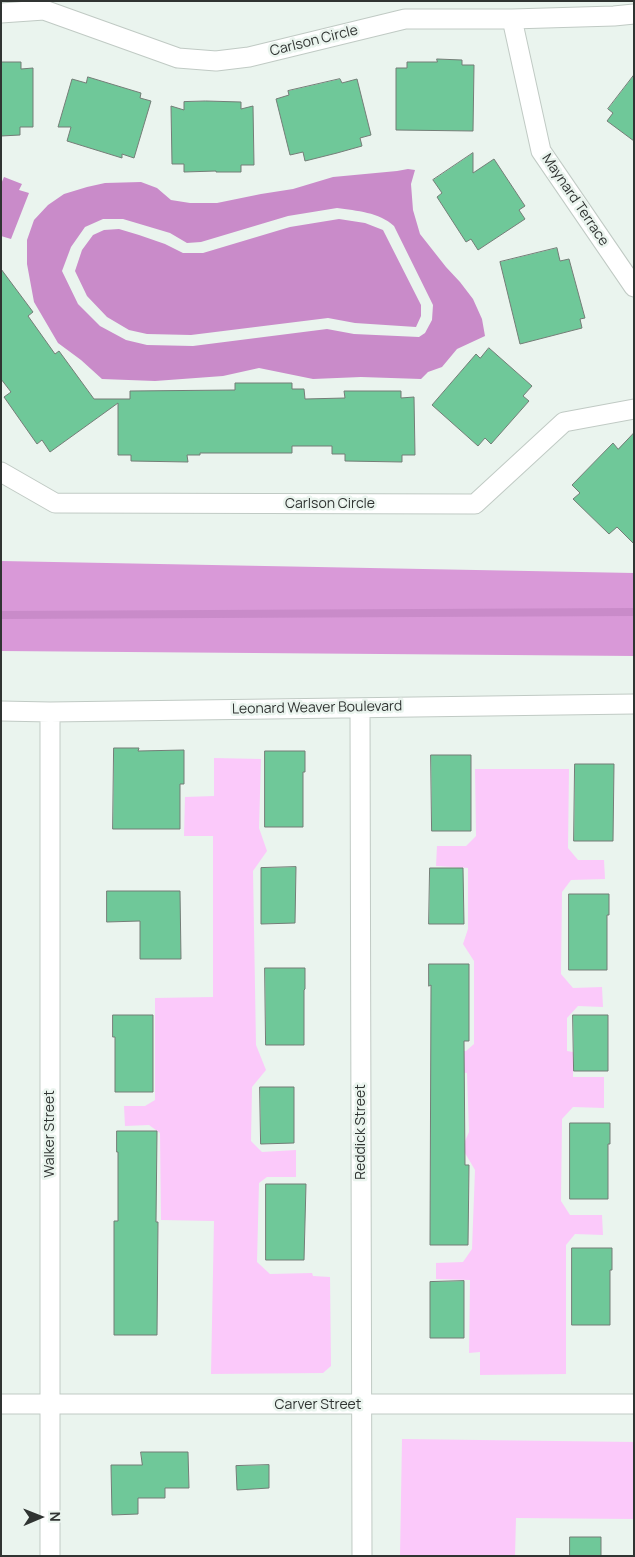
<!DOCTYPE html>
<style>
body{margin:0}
#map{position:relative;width:635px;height:1557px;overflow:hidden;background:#eaf4ee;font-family:Manrope,sans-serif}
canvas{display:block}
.frame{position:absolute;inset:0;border:2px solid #303432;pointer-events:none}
.north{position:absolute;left:15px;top:1492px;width:50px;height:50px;-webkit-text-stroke:4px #eaf4ee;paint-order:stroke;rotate:89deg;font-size:14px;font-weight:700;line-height:20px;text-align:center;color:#303432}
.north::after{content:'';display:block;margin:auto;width:18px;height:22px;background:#303432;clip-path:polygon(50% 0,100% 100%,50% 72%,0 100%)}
</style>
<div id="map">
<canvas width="635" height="1557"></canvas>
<div class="frame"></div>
<div class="north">N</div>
</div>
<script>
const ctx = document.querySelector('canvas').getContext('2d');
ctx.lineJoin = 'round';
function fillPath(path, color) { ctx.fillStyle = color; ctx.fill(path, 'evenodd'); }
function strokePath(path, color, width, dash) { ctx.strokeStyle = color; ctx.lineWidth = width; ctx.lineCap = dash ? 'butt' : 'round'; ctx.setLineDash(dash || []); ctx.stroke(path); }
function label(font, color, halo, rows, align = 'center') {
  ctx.font = font + ' Manrope,sans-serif'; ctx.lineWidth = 5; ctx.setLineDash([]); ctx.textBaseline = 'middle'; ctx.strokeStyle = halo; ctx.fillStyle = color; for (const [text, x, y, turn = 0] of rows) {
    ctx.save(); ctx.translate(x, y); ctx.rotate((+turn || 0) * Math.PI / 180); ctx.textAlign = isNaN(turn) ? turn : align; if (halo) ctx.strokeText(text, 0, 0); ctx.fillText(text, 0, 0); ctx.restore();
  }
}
const green = new Path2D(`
 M214 758 261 759 259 828 267 851 253 871 256 1045 266 1070 252 1087 251 1141 262 1152 296 1150V1177H267L259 1183 257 1262 270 1274 312 1273 313 1276 330 1277 331 1366 323 1373 211 1374 214 1221 161 1220 160 1133 149 1125 125 1126 124 1106H145L155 1100V998L213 997V836H184L185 797 214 796Z
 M475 769H569L568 848 578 860H604L605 879 571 880 562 892 561 974 573 988 602 987 603 1007 578 1006 567 1018V1051L573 1052V1077H604V1108L573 1107 562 1119 561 1201 570 1215H602L603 1235 575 1234 566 1245V1374L480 1375V1352L469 1353 470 1280 436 1279V1263L463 1262 472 1249 475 1170 462 1148 469 1132 467 1073 436 1071V1051H466L474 1044V961L463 944 468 929V868L436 866 437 846H466L476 836Z
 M402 1439 634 1442 633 1519 516 1518 515 1556H400Z`);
const forest = new Path2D(`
 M1 561 634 573V656L1 651Z`);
const water = new Path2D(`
 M408 169 415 170 411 184 413 210 420 234 446 267 460 282 473 299 482 319 485 336 457 349 442 367 428 372 421 379 361 377 313 379 259 368 223 376 155 381 102 379 81 360 58 343 34 302 27 264V240L34 220 48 205 64 194 87 187 105 183 141 182 157 188 171 200 190 203H217L261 194 293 189 333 177 397 171ZM337 208C357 211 379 212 394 226L433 305 432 320 425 333 419 337 354 334 327 329 193 346 147 345 126 340 100 326 78 304 62 271 71 247 85 227 103 219H123L170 233 187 243 201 242 288 216Z
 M4 177 22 184 19 190 29 193 11 239 1 236V184Z
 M339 219 365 223 383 230 421 305V316L416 327 355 323 328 318 191 335 147 334 129 330 107 317 87 296 75 271 82 250 93 235 104 230 119 229 139 235 165 244 183 253H203L290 227Z`);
const stream = new Path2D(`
 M1 615 634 612`);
const building = new Path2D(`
 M437 59 462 60V65H474L473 131 396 130V68H407V62H437Z
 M1 62H21V69L33 68V127H20V135L1 136Z
 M634 75V141L607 121 613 113 608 109Z
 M88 77 141 93 140 98 151 101 134 158 122 154V158L67 141 71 127H58L72 79 86 83Z
 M340 79 342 83 357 79 371 135 360 138 362 146 337 153 305 161 303 152 290 155 276 99 289 95 288 91Z
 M206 101 241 102V109L253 106 254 165H241V172H216V171L184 172V164H172L171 106 184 110V102Z
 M473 153V173L494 159 525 206 519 210 525 219 478 250 471 239 466 242 437 197 442 193 433 180Z
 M557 248 560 261 569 259 585 318 580 319 582 328 520 344 500 262Z
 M1 269 33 312 28 316 55 354 59 351 94 399H130V391L235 390V383H292V389H304L305 399 345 398 344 391H401V398L414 397 415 455H402V462L345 461V454H332V446H292V453H200V455H187L188 462 131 461V455H118V403L50 452 42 440 37 444 4 397 11 392 1 379Z
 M489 348 532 386 523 396 529 401 491 444 485 438 478 446 432 405 476 354 480 358Z
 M634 433V544L617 527 609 534 573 499 580 493 572 485 613 443 618 449Z
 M114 748H139L138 751 184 750V784H180V829H113Z
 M265 751H305V772H303V827H265Z
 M431 755H471V831H432Z
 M575 764H614L613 841H574Z
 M296 867 295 923 261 924V868Z
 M430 868H463L464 924H429Z
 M107 891H180L181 959H140V921L107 922Z
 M569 894H609V915H607V970H569Z
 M429 964H469V1041H464L465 1165H469L468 1245H430L431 985 429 986Z
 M265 968H305V989L304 990V1045H266Z
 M113 1015H153V1092H115V1037H113Z
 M573 1015H608V1071H574Z
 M260 1087H294V1143L261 1144Z
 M570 1123H610V1144H608V1199H570Z
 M117 1131H157L156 1222H158L157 1335H114V1221H118V1152H117Z
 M266 1184H306L304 1260H266Z
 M572 1248H612V1270H610V1325H572Z
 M464 1281V1338H430V1282Z
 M141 1452H188L189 1488H165V1498H138V1514L112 1515 111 1465H142Z
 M269 1465V1488L237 1490 236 1466Z
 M570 1537H601V1556H570Z`);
const street = new Path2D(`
 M1 13 44 10 178 58 216 61 249 57 405 19H512L614 16 634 14
 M512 19 541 151 634 287
 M1 472 55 503 475 504 564 422 634 409
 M360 708 362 1556
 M1 711 50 712 634 704
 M1 1404H634
 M50 1556V712`);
const streetNames = [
 ["Carlson Circle",314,41,-14],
 ["Maynard Terrace",575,200,56],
 ["Carlson Circle",330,504],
 ["Leonard Weaver Boulevard",317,708,-1],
 ["Reddick Street",361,1132,-90],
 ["Walker Street",50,1134,-90],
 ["Carver Street",318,1405]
];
fillPath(green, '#fbc9fa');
fillPath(forest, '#d999d8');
fillPath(water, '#c98bc9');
strokePath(stream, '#c98bc9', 8);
fillPath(building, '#6fc899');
strokePath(building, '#747d77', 1);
strokePath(street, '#c0cac4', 21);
strokePath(street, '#fff', 19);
label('14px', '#303432', '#eaf4ee', streetNames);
</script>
